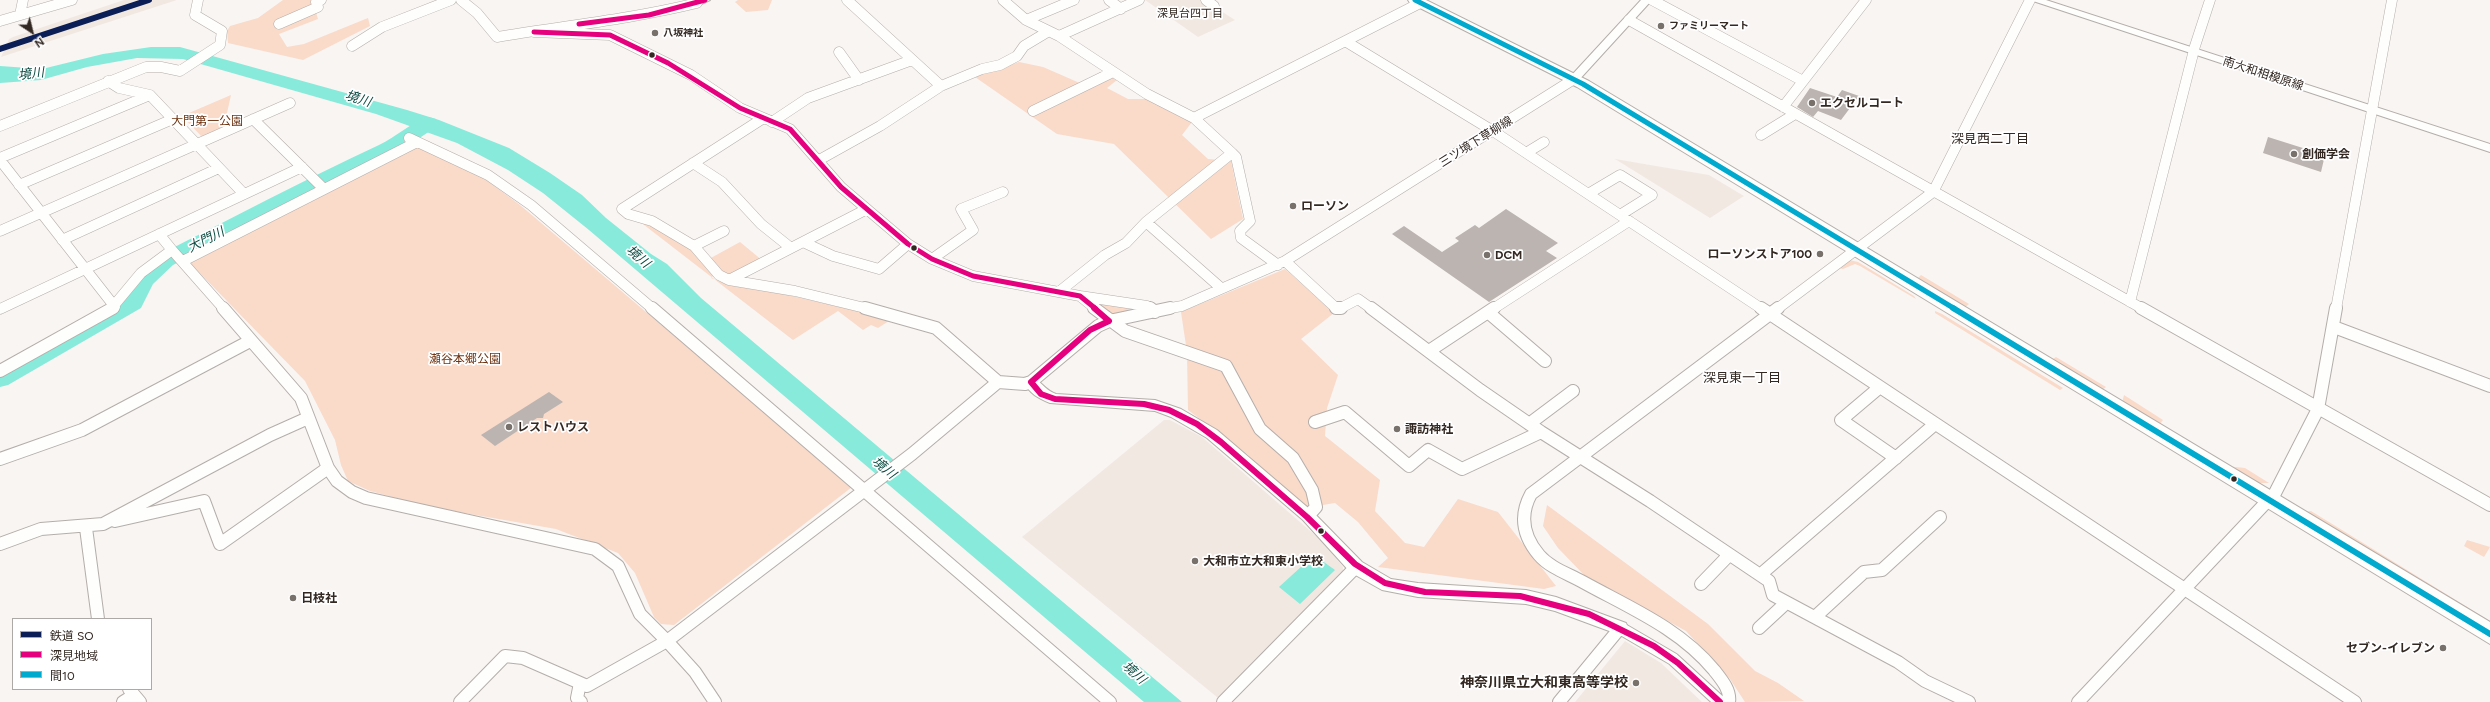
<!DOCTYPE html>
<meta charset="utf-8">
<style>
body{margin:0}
#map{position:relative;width:2490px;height:702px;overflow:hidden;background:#f9f5f3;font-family:Figtree,"Noto Sans JP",sans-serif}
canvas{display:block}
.legend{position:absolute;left:12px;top:618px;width:140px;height:72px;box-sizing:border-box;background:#fff;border:1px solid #ada9a7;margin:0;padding:5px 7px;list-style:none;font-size:12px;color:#332822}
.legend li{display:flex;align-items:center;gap:8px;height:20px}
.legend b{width:20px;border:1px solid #ada9a7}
.north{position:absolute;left:12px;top:12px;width:40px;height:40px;-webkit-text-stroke:3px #fff;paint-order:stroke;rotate:145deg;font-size:11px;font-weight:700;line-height:16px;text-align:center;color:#332822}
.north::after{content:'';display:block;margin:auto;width:14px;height:18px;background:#332822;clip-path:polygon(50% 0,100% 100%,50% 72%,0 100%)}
</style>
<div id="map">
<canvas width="2490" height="702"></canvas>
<ul class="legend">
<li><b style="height:5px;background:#0c1e56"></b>鉄道 SO</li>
<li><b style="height:5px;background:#e5007d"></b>深見地域</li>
<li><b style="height:5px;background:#00a9ce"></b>間10</li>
</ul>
<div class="north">N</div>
</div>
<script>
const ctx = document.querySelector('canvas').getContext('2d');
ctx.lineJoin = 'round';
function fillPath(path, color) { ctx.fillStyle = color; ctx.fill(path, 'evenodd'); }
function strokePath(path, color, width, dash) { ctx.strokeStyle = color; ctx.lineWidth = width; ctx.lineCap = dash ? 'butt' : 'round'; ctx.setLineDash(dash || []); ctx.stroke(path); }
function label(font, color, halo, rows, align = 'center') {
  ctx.font = font + ' Figtree,"Noto Sans JP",sans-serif'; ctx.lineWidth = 3.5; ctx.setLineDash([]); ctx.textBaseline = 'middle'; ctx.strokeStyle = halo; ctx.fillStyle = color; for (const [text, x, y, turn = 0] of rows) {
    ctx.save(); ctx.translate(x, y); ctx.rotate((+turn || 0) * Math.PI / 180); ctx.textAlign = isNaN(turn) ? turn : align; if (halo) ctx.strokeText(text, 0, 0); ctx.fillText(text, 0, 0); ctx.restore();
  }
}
const built = new Path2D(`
 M124 0H177L1 57 9 39 13 37Z
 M1145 0H1204L1235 20 1198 37Z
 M1615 159 1709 175 1744 196 1710 218Z
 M1164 420H1170L1202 437 1323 542 1343 567V572L1218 698 1022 537Z
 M1625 641 1661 663 1702 702H1575Z`);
const green = new Path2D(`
 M283 0H312L318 19 279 34 287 47 304 44 368 18 370 26 303 60 228 43 227 31 230 26 258 18Z
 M738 0H772L768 10 746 12 735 2Z
 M1019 62 1043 67 1082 84 1102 71 1117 80 1107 88 1128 99H1152L1192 122 1182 135 1208 159 1231 161 1243 219 1211 239 1114 144 1057 134 975 77Z
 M231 95 227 113 234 125 203 138 182 116Z
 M415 145 478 174 520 205 852 487 674 625 661 624 654 617 635 573 618 553 556 529 430 507 370 491 348 481 341 465 335 440 305 381 188 261Z
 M639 221 648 222 692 249 713 276 711 278 728 285 783 294 892 319 878 328 871 325 863 330 838 311 793 340Z
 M740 242 763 261 735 277 722 273 709 259Z
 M1849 260 1858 262 1914 296 1916 299 1860 266 1855 264 1843 269 1839 268Z
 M1285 269 1334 313 1301 339 1338 375 1327 408 1325 436 1380 480 1375 511 1405 543 1424 547 1458 499 1498 512 1556 586 1544 589 1378 567 1388 558 1358 522 1335 503 1305 508 1247 454 1188 410 1187 352 1181 312Z
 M1921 275 1969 304 1964 308 1917 279Z
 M1103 302 1138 309 1112 316 1098 304Z
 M1935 311 1942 314 2063 388 2060 390 1935 313Z
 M2056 357 2106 387 2100 392 2050 361Z
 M2124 395 2163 420 2158 426 2122 403Z
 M2226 466 2245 468 2269 483H2254Z
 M1547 505 1708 624 1755 671 1778 683 1804 701 1745 702 1730 679 1686 631 1585 576 1558 548 1543 526Z
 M2311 511 2490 621V628L2304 512Z
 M2467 540 2490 547 2484 557 2464 546Z`);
const water = new Path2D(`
 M151 47H180L407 110 439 120 509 148 550 173 582 195 606 218 651 254 667 264 701 298 1182 702H1144L589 230 543 193 508 170 457 143 376 114 183 59 137 58 87 67 41 80 0 83V66L42 69 103 54Z
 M1314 555 1335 570 1300 604 1279 587Z`);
const river = new Path2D(`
 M429 117 436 119 438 123 436 127 406 147 340 178 173 265 153 284 141 308 8 385 0 387V369L125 298 138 275 159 255C232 218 304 180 379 145 396 137 411 122 429 117Z`);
const building = new Path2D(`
 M1810 88 1837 97 1842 90 1859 96 1841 120 1818 111 1813 117 1797 107Z
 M2268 137 2325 155 2321 172 2263 153Z
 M1506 209 1558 243 1546 251 1557 258 1489 302 1392 234 1404 226 1442 252 1459 241 1455 238 1475 225 1479 228Z
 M549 392 563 402 544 414 543 418H537L495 446 481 435Z`);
const minorFar1 = new Path2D(`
 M461 0 477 13 497 37C564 26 632 19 697 3L695 0
 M847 0 941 86
 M1003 0 1026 20 1059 36 1147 94 1194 118 1232 153 1236 157 1250 221 1240 231 1241 238 1278 265
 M1109 0 1121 9
 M1206 0 1214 6
 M1652 0 1803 81
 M20 15 23 0
 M1026 20 1074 0
 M1629 20 2143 309
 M0 21 72 0
 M279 24 318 7 316 2 321 0
 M534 32 610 35 691 75 740 108 790 129 841 187 908 244 932 259 973 276 1080 296 1096 309
 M1059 36 1139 0
 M1345 41 1493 131 1762 309
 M352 46 382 27 451 0
 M839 52 859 80
 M108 81 119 88 150 95 244 194
 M1783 107 1866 0
 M1033 111 1113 72
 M1194 118 1420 3
 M253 119 324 189
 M762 119 622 209 628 214 652 221 694 246 719 275 729 280 795 291 869 309
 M772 122 808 98 912 60
 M0 126 146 67H161L180 71 220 45 222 31 195 15 198 0
 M1761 135 1795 114
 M409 138 488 175 531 205 653 309
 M1526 153 1544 142
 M0 158 150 95
 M0 160 115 307
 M819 160 880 126 941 86 982 69 1000 65 1017 56 1024 46 1049 31
 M693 163 722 182 761 224 791 248
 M19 185 173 119
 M1588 194 1620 175 1652 195 1620 215
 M1146 222 1232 153
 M0 231 290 103
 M62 240 219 168
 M803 242 833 256 879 269 908 244
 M694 246 724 231
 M172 250 224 309
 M932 259 973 230 961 209 1003 192
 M183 261 417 142
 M1285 261 1337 309
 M729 280 867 209
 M1060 291 1105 255 1126 243 1146 222 1221 288
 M1080 296 1147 306 1152 309
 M2130 302 2195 46 2210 0
 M0 309 302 167
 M111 309 141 273 172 250 159 234
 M1165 309 1182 306 1285 261 1574 79
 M1339 309 1358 299 1372 309
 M1493 309 1629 221
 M1777 309 1933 192 2030 0
 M2336 309 2392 0`);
const minor = new Path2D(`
 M223 308 301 398 328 468 337 481 352 492 366 498 595 549 618 566 640 614 667 641 912 454 998 382 1025 384 1031 382 1098 326 1109 321 1170 308
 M652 308 1110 702
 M865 308 936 328 998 382
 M1094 308 1125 331 1226 366 1260 429 1293 458 1312 490 1316 507 1308 516
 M1150 308 1155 312
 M1336 308H1341
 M1371 308 1480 390 1541 432 1650 501 1769 581 1773 595 1898 662 1925 681 1969 702
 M1761 308 2355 702
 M2141 308 2490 505
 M1489 313 1545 361
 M2334 327 2490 386
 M1429 351 1494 308
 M0 371 113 308
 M1880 387 1841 420 1896 458
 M1315 422 1345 412 1409 466 1428 450 1462 469 1541 432
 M1529 424 1573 391
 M0 459 82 430 250 341
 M115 521 204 501 220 544 328 468
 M86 528 98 619
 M0 544 41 529 103 524 270 435 308 418
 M1760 575 1935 424
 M1701 584 1729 555
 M1815 617 1864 572 1882 570 1940 517
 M1759 628 1786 603
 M580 683 577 698 581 702
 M129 689 140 702
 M123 702 134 695
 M460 702 505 656 523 658 587 686 667 641 695 672 715 702
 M1223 702 1356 567
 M1559 702 1620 628 1673 659 1720 702
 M1729 702C1731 690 1721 679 1714 670 1679 628 1630 608 1583 582 1569 574 1550 568 1539 555 1523 536 1519 516 1531 494L1778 308
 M2078 702 2275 493 2318 409 2336 308`);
const tertiary = new Path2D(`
 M695 0H710L697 6 692 3Z
 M1641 0H1652L1578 81H1570V77Z
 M2030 0H2046L2490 144V152Z
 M1031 377C1041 380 1043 389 1056 394L1155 400 1181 409 1217 430 1313 512 1362 562 1391 579 1418 583 1526 590 1556 597 1626 623 1628 628 1626 633 1620 635 1555 611 1526 604 1418 597 1382 590 1350 572 1303 520 1207 438 1171 417 1155 411 1050 403C1038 398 1030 394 1024 382L1026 378Z`);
const trunk = new Path2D(`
 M1408 0H1426L1589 81 2490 622V644L1577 87 1410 3Z`);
const bus1Far1 = new Path2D(`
 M579 24 649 15 705 0
 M534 32 610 35 668 63 740 108 790 129 841 187 908 244 932 259 973 276 1080 296 1096 309`);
const bus1 = new Path2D(`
 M1094 308 1109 321
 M1031 382 1041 394 1055 399 1144 404 1169 410 1197 424 1221 442 1307 517 1355 564 1385 583 1425 592 1520 596 1589 614 1654 646 1678 663 1720 702
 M1031 382 1090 330 1109 321`);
const bus2Far1 = new Path2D(`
 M1415 0 1583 84 1955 309`);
const bus2 = new Path2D(`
 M1953 308 2490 634`);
const rail1 = new Path2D(`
 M0 49 149 0`);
const markers = [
 [1661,26,4,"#78706b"],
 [655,33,4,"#78706b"],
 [652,55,3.5,"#332822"],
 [1812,103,4,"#78706b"],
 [2294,154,4,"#78706b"],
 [1293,206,4,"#78706b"],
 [914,248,3.5,"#332822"],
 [1820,254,4,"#78706b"],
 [1487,255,4,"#78706b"],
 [509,427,4,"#78706b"],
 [1397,429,4,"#78706b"],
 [2234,479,3.5,"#332822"],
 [1321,531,3.5,"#332822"],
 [1195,561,4,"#78706b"],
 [293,598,4,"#78706b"],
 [2443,648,4,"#78706b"],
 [1636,683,4,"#78706b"]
];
const farPoinames = [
 ["ファミリーマート",1669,26],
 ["八坂神社",663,33]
];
const farNeighbourhoodnames = [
 ["深見台四丁目",1190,14]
];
const streetNames = [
 ["南大和相模原線",2263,74,18],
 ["三ツ境下草柳線",1476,142,-32]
];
const poiNames = [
 ["エクセルコート",1820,103],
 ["創価学会",2302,154],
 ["ローソン",1301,206],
 ["ローソンストア100",1812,254,"right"],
 ["DCM",1495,255],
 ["レストハウス",517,427],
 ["諏訪神社",1405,429],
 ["大和市立大和東小学校",1203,561],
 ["日枝社",301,598],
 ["セブン-イレブン",2435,648,"right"]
];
const parkNames = [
 ["大門第一公園",207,121],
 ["瀬谷本郷公園",465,359]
];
const waterNames = [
 ["境川",31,74,-6],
 ["境川",358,99,17],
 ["大門川",206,240,-27],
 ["境川",638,257,41],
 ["境川",884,468,40],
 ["境川",1134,673,42]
];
const neighbourhoodNames = [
 ["深見西二丁目",1990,139],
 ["深見東一丁目",1742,378]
];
const nearPoinames = [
 ["神奈川県立大和東高等学校",1628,683]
];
fillPath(built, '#f2e8e2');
fillPath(green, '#fadac9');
fillPath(water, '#88eada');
fillPath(river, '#88eada');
fillPath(building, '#bbb4b0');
strokePath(minorFar1, '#b4aeaa', 11);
strokePath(minor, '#b4aeaa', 14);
strokePath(tertiary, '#b4aeaa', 2);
strokePath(trunk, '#b4aeaa', 2);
strokePath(minorFar1, '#fefefd', 10);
strokePath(minor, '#fefefd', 12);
fillPath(tertiary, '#fefefd');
fillPath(trunk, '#fefefd');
strokePath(bus1Far1, '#e5007d', 5);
strokePath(bus1, '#e5007d', 6);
strokePath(bus2Far1, '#00a9ce', 5);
strokePath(bus2, '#00a9ce', 6);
strokePath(rail1, '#0c1e56', 6);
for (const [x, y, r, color] of markers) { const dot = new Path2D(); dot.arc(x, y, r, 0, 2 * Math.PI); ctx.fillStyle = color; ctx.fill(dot); strokePath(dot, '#fff', 1.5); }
label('bold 10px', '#332822', '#fff', farPoinames, 'left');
label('11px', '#332822', '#fff', farNeighbourhoodnames);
label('12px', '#332822', '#fff', streetNames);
label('bold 12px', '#332822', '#fff', poiNames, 'left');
label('12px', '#6e3413', '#fff', parkNames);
label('italic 13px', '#0b4a41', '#fff', waterNames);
label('13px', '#332822', '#fff', neighbourhoodNames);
label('bold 14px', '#332822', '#fff', nearPoinames, 'right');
</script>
